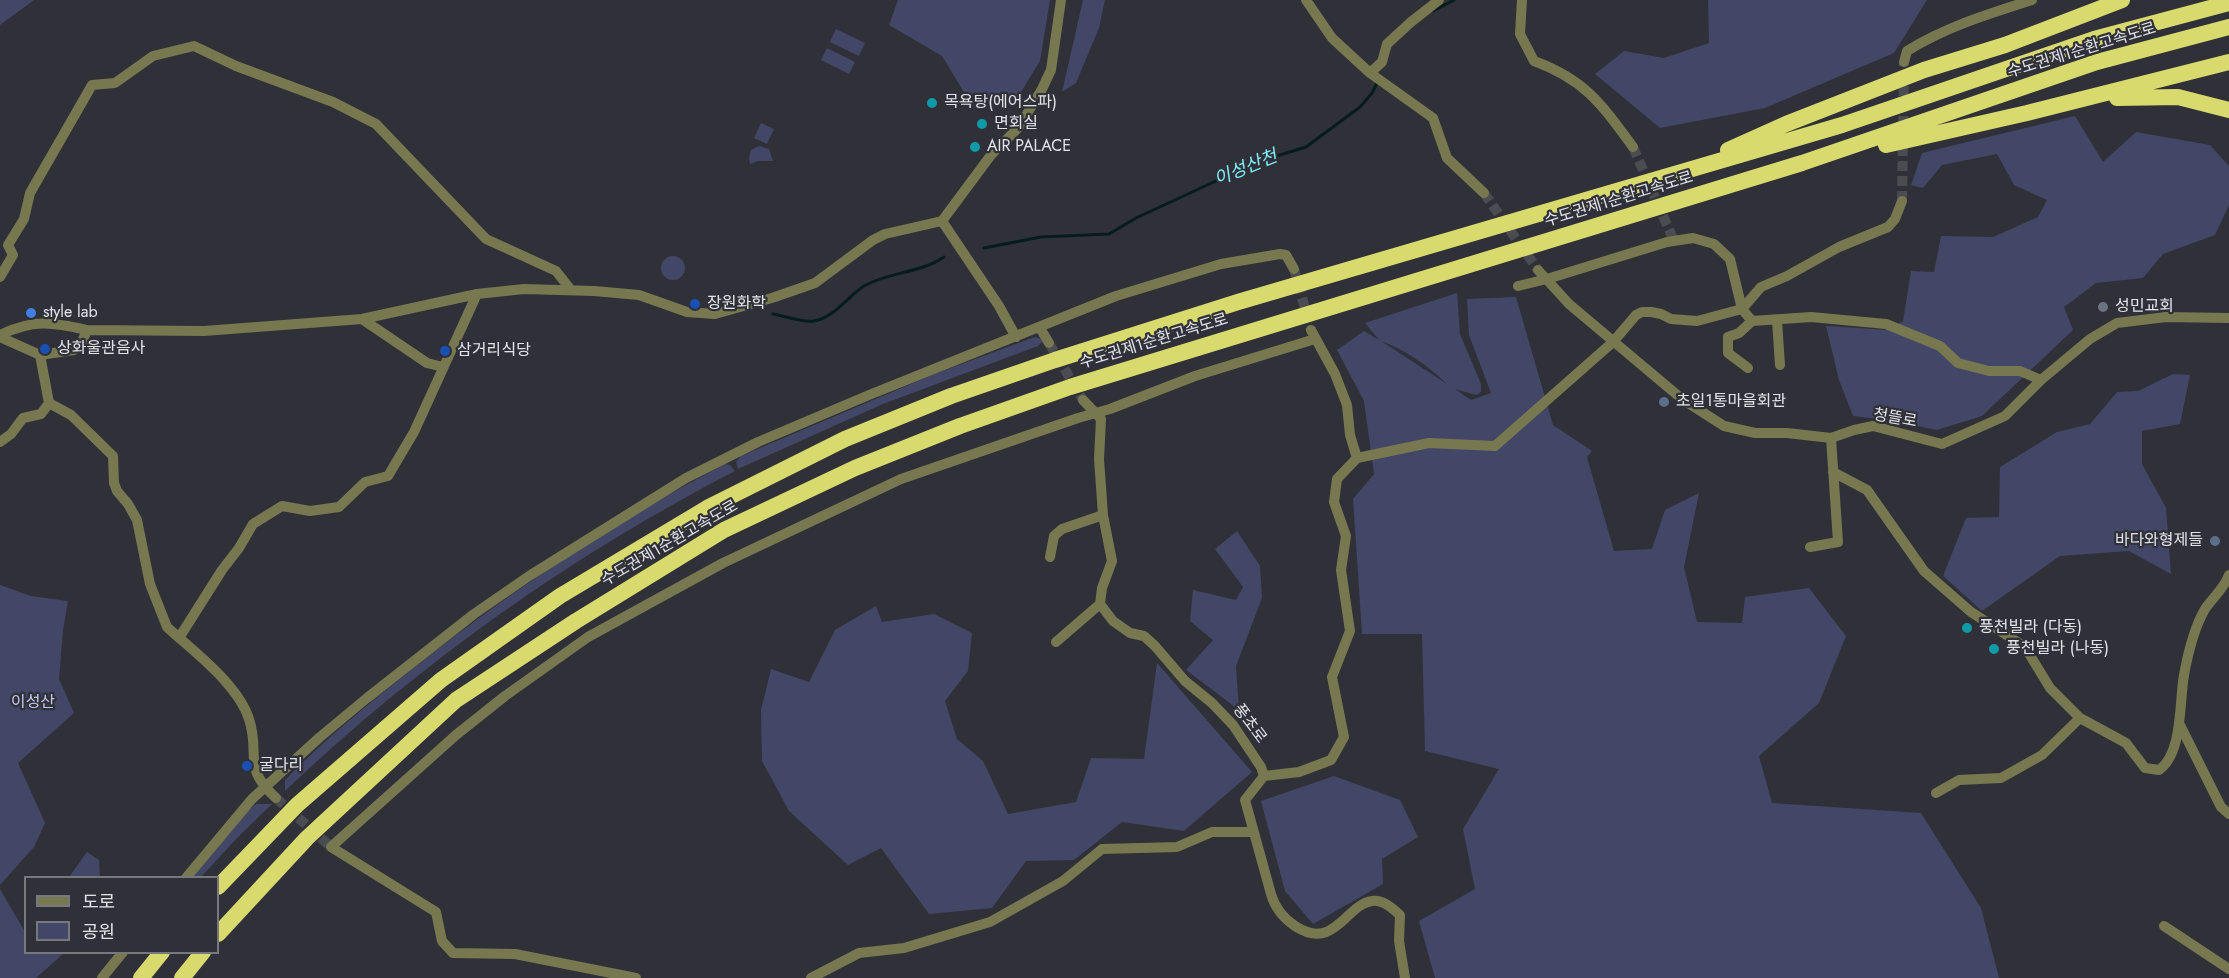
<!DOCTYPE html>
<meta charset="utf-8">
<style>
body{margin:0}
#map{position:relative;width:2229px;height:978px;overflow:hidden;background:#303138;font-family:Jost,"Noto Sans KR",sans-serif}
canvas{display:block}
.legend{position:absolute;left:24px;top:876px;width:195px;height:78px;box-sizing:border-box;background:#303138;border:2px solid #77787e;margin:0;padding:8px 10px;list-style:none;font-size:18px;color:#e2e3e8}
.legend li{display:flex;align-items:center;gap:12px;height:30px}
.legend b{width:30px;border:2px solid #77787e}
</style>
<div id="map">
<canvas width="2229" height="978"></canvas>
<ul class="legend">
<li><b style="height:8px;background:#77784f"></b>도로</li>
<li><b style="height:16px;background:#424667"></b>공원</li>
</ul>
</div>
<script>
const ctx = document.querySelector('canvas').getContext('2d');
ctx.lineJoin = 'round';
function fillPath(path, color) { ctx.fillStyle = color; ctx.fill(path, 'evenodd'); }
function strokePath(path, color, width, dash) { ctx.strokeStyle = color; ctx.lineWidth = width; ctx.lineCap = dash ? 'butt' : 'round'; ctx.setLineDash(dash || []); ctx.stroke(path); }
function label(font, color, halo, rows, align = 'center') {
  ctx.font = font + ' Jost,"Noto Sans KR",sans-serif'; ctx.lineWidth = 4.5; ctx.setLineDash([]); ctx.textBaseline = 'middle'; ctx.strokeStyle = halo; ctx.fillStyle = color; for (const [text, x, y, turn = 0] of rows) {
    ctx.save(); ctx.translate(x, y); ctx.rotate((+turn || 0) * Math.PI / 180); ctx.textAlign = isNaN(turn) ? turn : align; if (halo) ctx.strokeText(text, 0, 0); ctx.fillText(text, 0, 0); ctx.restore();
  }
}
const green = new Path2D(`
 M0 0H34L0 25Z
 M898 0H1050L1040 61 1013 105 967 97 942 56 889 25Z
 M1083 0H1105L1099 28 1076 83 1062 92Z
 M1708 0H1927L1894 53 1765 108 1660 128 1595 74 1624 51 1664 58 1709 43Z
 M836 29 865 43 859 56 830 42Z
 M827 48 855 62 849 74 821 60Z
 M2075 116 2103 162 2136 132 2210 145 2229 166V205L2215 235 2163 254 2143 278 2096 283 2064 307 2073 330 1982 416 1937 430 1887 420 1853 416 1839 380 1826 326 1888 330 1903 321 1911 271 1934 272 1941 236 1993 237 2038 217 2047 200 2014 185 1997 154 1942 165 1923 188 1911 185 1922 153Z
 M761 123 774 129 767 144 754 138Z
 M759 146 769 149 773 161H758L750 164 749 158 751 150Z
 M661 268a12 12 0 1 1 24 0a12 12 0 1 1-24 0Z
 M1457 293 1460 334 1481 384V392L1476 395 1455 389 1471 400 1491 393 1469 335 1467 299 1516 297 1553 425 1592 451 1587 457 1614 551 1652 549 1665 510 1699 493 1684 567 1697 622 1742 623 1745 597 1809 588 1846 636 1819 703 1759 756 1772 803 1921 813 1981 908 1999 978H1435L1419 921 1475 889 1463 829 1499 769 1425 751 1422 634H1362L1353 499 1374 474 1364 401 1337 350 1364 331 1379 340 1365 323ZM1381 341C1406 350 1428 366 1447 384Z
 M1035 337 1044 340 1038 346 883 404 738 469 736 462 741 456 937 373Z
 M2173 374 2190 375 2180 424 2142 431V464L2166 508 2171 574 2129 551 2060 556 1982 611 1943 576 1966 518 1999 517 2000 467 2057 432 2090 424 2117 392 2138 391Z
 M725 464 730 465 735 471C569 557 420 663 285 791V780C327 737 373 700 420 663 515 588 617 521 725 464Z
 M1237 531 1260 566 1262 598 1236 666 1239 710 1186 670 1213 640 1190 621 1193 590 1236 600 1243 587 1215 549Z
 M0 585 31 596 68 601 63 630 59 679 74 713 18 763 45 823 34 847 0 885Z
 M876 606 882 622 934 614 972 633 968 671 945 701 957 739 983 761 1008 814 1076 802 1091 758 1144 759 1157 663 1252 772 1184 831 1122 822 1074 860 1026 861 992 908 929 914 881 848 848 865 789 811 762 761 761 710 771 669 809 682 835 630Z
 M1334 776 1400 800 1418 837 1382 859 1383 884 1313 924 1285 891 1261 801Z
 M256 804H272L238 837 201 877 193 878 245 814Z
 M87 852 99 860 100 877H69Z
 M0 889 25 932 26 952 64 953 36 978H0Z`);
const stream = new Path2D(`
 M1433 11 1454 0
 M984 248 1041 237 1109 234 1136 218 1257 162 1306 147 1360 107 1372 93 1377 83
 M773 314C783 316 805 323 814 321 834 318 848 296 864 286 888 272 921 273 944 257`);
const minorTunnel = new Path2D(`
 M1633 147 1674 241
 M1484 193 1538 270
 M1902 201 1904 62
 M1294 269 1311 330
 M1049 343 1083 400
 M276 798 331 847`);
const minor = new Path2D(`
 M1306 0 1332 38 1370 73 1433 118 1447 158 1484 193
 M1522 0 1520 34 1534 61C1586 80 1602 105 1633 147
 M1904 62 1907 51C1946 27 1988 14 2032 0
 M1370 73 1382 62 1387 44 1411 22 1439 0
 M942 221 999 306 1016 337
 M1538 270 1569 304 1682 399 1724 426 1755 433H1787L1831 438 1854 430 1873 426 1942 444 2005 416 2041 380 2090 339 2117 323 2166 317 2229 318
 M0 277 13 255 8 245 24 219 30 193 92 85 115 83 153 56 194 46 236 66 333 102 376 124 486 239 556 271 571 290
 M1518 286 1547 279 1667 242 1693 238 1714 244 1730 259 1742 309 1752 321 1811 317 1886 324 1940 346 1958 363 1989 371H2020L2041 380
 M362 319 427 363 443 367
 M1777 320 1780 365
 M1040 328 1049 343
 M1311 330 1335 374 1347 405 1350 435 1357 458
 M0 335C33 319 52 322 87 330
 M0 337 40 355 74 350 82 342 87 330 204 331 362 319 477 294
 M1748 368 1728 353V337L1739 333 1752 321
 M1083 400 1101 419 1099 459 1103 515 1112 561 1102 588 1100 604 1113 621 1130 633 1144 636 1155 646 1185 681 1212 703 1233 725 1261 767 1264 776 1245 800 1271 894C1275 908 1283 918 1295 926 1335 952 1346 904 1372 901 1383 899 1393 909 1400 915L1399 941 1405 978
 M49 403 71 415 113 456 114 483 117 491 128 504 137 520 150 584 167 627C194 652 238 684 249 719 261 756 241 766 276 798
 M0 442 11 434 23 418 41 414 49 403 40 355
 M1833 472 1867 490 1924 571 1971 612 2025 647 2050 688 2080 718 2126 743 2145 768 2159 770C2183 753 2179 703 2184 675 2188 653 2194 628 2205 609 2213 597 2224 589 2229 575
 M1810 547 1838 542 1831 438
 M1050 557 1054 536 1062 529 1103 515
 M179 638 222 570 239 548 253 524 282 506 310 511 339 507 365 482 388 476 414 432 477 294 524 289 594 291 639 295 687 312 715 314 772 298 815 283 873 240 885 234 942 221 991 155 1019 127 1042 89 1051 70 1061 0
 M1056 642 1100 604
 M2179 723 2221 807 2229 814
 M1264 776 1299 772 1331 760 1344 737 1332 677 1350 631 1341 570 1346 536 1334 502 1337 479 1357 458 1429 443 1495 446 1613 342 1636 315 1642 312H1651L1661 314 1671 319 1697 321 1742 309 1761 287 1787 276 1839 247 1888 227 1895 219 1902 201
 M1936 793 1959 780 2001 778 2042 755 2080 718
 M186 878 252 799 320 737 367 698 474 614 529 576 686 478 758 442 869 395 1116 296 1221 264 1280 254 1286 255 1294 269
 M2164 926 2229 969
 M102 978 123 952
 M636 978 515 954 453 953 442 941 436 912 331 847 456 735 505 696 588 637 723 563 901 479 1078 418 1110 409 1195 376 1315 339
 M811 978 859 953 904 948 990 922 1063 881 1102 849 1177 847 1212 832H1252`);
const highway = new Path2D(`
 M2117 98 2178 97 2229 110
 M1886 145 2027 113 2229 62
 M1728 150 1786 124 1924 70 2005 45 2122 0
 M218 887 297 805 441 680 560 596 707 508 845 439 951 396 1055 360 1238 302 1842 125 2094 39 2229 3
 M218 934 307 838 456 700 576 621 724 530 855 468 960 426 1070 387 1802 163 2097 62 2229 27
 M141 978 162 952
 M182 978 203 952`);
const markers = [
 [932,103,6,"#0f9aa8"],
 [982,124,6,"#0f9aa8"],
 [975,147,6,"#0f9aa8"],
 [695,304,6,"#1a4fb4"],
 [2103,307,6,"#6b7280"],
 [31,313,6,"#3f7fe0"],
 [45,349,6,"#1a4fb4"],
 [445,351,6,"#1a4fb4"],
 [1664,402,6,"#5c6f8a"],
 [2215,541,6,"#5c6f8a"],
 [1967,628,6,"#0f9aa8"],
 [1994,649,6,"#0f9aa8"],
 [247,766,6,"#1a4fb4"]
];
const streetNames = [
 ["수도권제1순환고속도로",2082,51,-17],
 ["수도권제1순환고속도로",1619,200,-17],
 ["수도권제1순환고속도로",1154,342,-17],
 ["청뜰로",1895,419,10],
 ["수도권제1순환고속도로",670,544,-30],
 ["풍초로",1249,724,53]
];
const poiNames = [
 ["목욕탕(에어스파)",944,103],
 ["면회실",994,124],
 ["AIR PALACE",987,147],
 ["장원화학",707,304],
 ["성민교회",2115,307],
 ["style lab",43,313],
 ["상화울관음사",57,349],
 ["삼거리식당",457,351],
 ["초일1통마을회관",1676,402],
 ["바다와형제들",2203,541,"right"],
 ["풍천빌라 (다동)",1979,628],
 ["풍천빌라 (나동)",2006,649],
 ["굴다리",259,766]
];
const parkNames = [
 ["이성산",33,703]
];
const waterNames = [
 ["이성산천",1246,169,-22]
];
fillPath(green, '#424667');
strokePath(stream, '#051c1e', 3);
strokePath(minorTunnel, '#4b4c52', 10, [10, 5]);
strokePath(minor, '#77784f', 10);
strokePath(highway, '#d8da6d', 16);
for (const [x, y, r, color] of markers) { const dot = new Path2D(); dot.arc(x, y, r, 0, 2 * Math.PI); ctx.fillStyle = color; ctx.fill(dot); strokePath(dot, '#303138', 2); }
label('16px', '#e2e3e8', '#303138', streetNames);
label('16px', '#e2e3e8', '#303138', poiNames, 'left');
label('16px', '#c2c8f4', '#303138', parkNames);
label('italic 18px', '#80effc', '#303138', waterNames);
</script>
